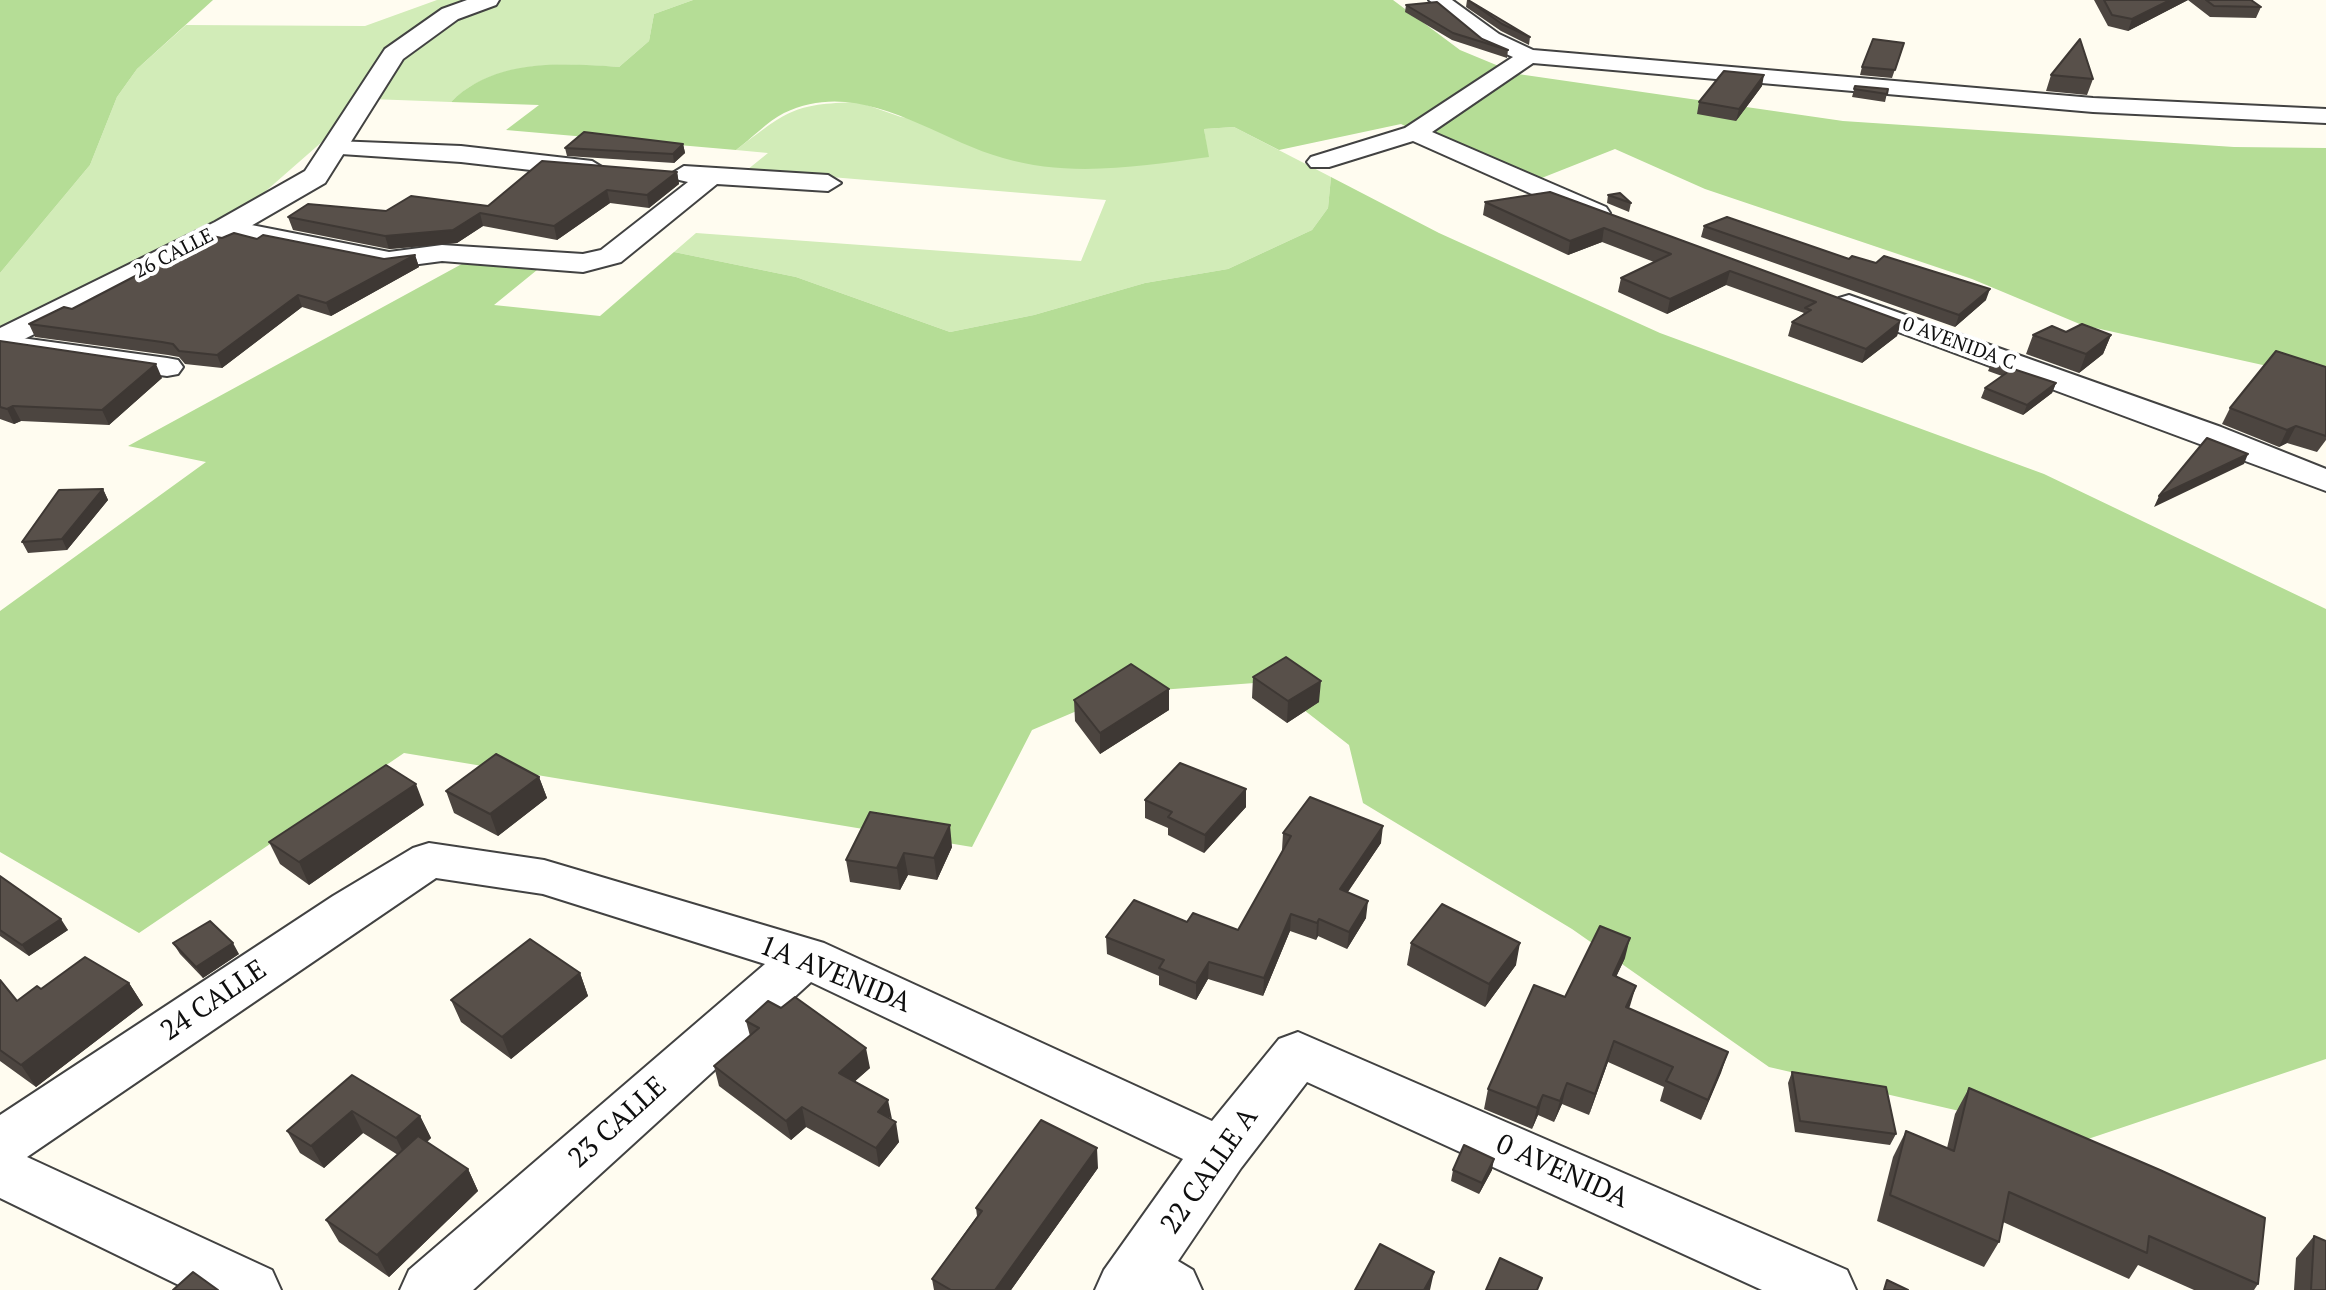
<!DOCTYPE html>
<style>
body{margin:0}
canvas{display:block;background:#fffcf0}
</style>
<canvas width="2326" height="1290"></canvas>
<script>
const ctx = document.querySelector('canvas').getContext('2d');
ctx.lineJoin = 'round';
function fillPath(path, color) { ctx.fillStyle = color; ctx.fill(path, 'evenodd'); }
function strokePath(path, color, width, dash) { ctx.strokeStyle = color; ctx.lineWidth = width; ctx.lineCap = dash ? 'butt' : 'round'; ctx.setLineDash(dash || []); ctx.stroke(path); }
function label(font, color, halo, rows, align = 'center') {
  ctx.font = font + ' "PT Serif",serif'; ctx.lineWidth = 8; ctx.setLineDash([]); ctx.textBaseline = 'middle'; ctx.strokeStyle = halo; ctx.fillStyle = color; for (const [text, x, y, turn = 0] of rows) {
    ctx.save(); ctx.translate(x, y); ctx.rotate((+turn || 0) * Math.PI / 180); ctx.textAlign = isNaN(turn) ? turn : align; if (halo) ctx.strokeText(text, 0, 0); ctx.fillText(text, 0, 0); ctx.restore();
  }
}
const green = new Path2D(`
 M437 0H693L654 14 649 41 619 67C564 63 493 59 451 102L371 99 251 204 0 336V273L90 165 117 97 137 69 186 25 365 26Z
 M858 102 901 117 1208 157 1204 129 1234 127 1331 177 1328 208 1312 230 1228 269 1145 283 1034 315 950 332 796 277 674 252 696 233 1081 261 1106 200 747 170 768 153 736 150C788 111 791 104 858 102Z`);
const forest = new Path2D(`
 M0 0H213L137 69 117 97 90 165 0 273Z
 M693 0H1393L1460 50 1518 74 1843 121 2234 147 2326 148V379L2082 325 1972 279 1705 189 1615 149 1524 185 1401 124 1279 150 1234 127 1204 129 1209 157C1140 166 1071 178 1003 158 932 138 861 76 784 113 768 121 751 139 736 150L506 130 539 105 451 102C494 58 563 63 619 67L649 41 654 14Z
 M1331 177 1439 233 1660 333 2044 474 2326 609V1059L2085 1140 1769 1067 1572 929 1363 803 1349 745 1268 682 1119 693 1032 730 972 847 404 753 139 933 0 852V611L206 462 128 446 471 259 537 270 494 305 600 316 674 252 796 277 950 332 1034 315 1145 283 1228 269 1312 230 1328 208Z`);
const minor = new Path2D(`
 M1429 0H1452L1499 34 1533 50 2093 98 2326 109V123L2093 112 1533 63 1432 132 1606 207 1610 213 1606 219H1588L1413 141 1329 167H1311L1307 162 1311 157 1405 128 1513 57 1483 44Z
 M335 141 461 146 592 161 605 169 592 177 461 162 326 153 323 148Z
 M684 166 828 175 841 183 828 191 717 184 621 262 583 272 442 261 389 268 226 236 216 234 212 228 216 222 226 220 389 252 442 245 583 254 601 250 688 182 675 179 671 174Z
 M1849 295 2221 427 2326 469V491L1839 310 1834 304 1839 298Z
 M0 335 167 358 178 360 183 367 178 374 167 376 0 353Z
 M429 843 544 860 824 943 1212 1121 1279 1039 1298 1032 1847 1270 1856 1290H1762L1307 1082 1241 1168 1178 1261 1193 1270 1202 1290H1095L1104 1270 1183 1159 811 982 473 1290H400L409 1270 765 964 543 894 436 878 27 1157 272 1270 281 1290H189L0 1198V1115L333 896 413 848Z`);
const tertiary = new Path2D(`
 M467 0H499L496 5 458 19 403 59 325 183 237 234 0 351V328L215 222 305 171 385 49 442 9Z`);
const wall = new Path2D(`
 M1467 0 1530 37 1529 45 1501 31 1466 7Z
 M2094 0H2251L2261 7 2256 18 2210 17 2188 0 2128 31 2108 26Z
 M1406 5 1508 50 1507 58 1452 40 1405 12Z
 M1904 43 1892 78 1860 75 1862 67Z
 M2051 75 2093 79 2087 95 2046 91Z
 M1762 86 1736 121 1697 114 1699 102Z
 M1855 86 1888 89 1885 102 1852 97Z
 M683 144 685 153 674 163 567 156 565 148Z
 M677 172 679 184 649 208 610 203 557 240 483 226 457 243 389 249 293 230 288 217 488 206Z
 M1550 192 1901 321 1897 336 1862 363 1788 336 1792 322 1804 313 1726 285 1667 314 1618 292 1621 278 1654 262 1602 242 1568 255 1483 215 1485 202Z
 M1608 195 1631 203 1629 212 1607 203Z
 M1704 226 1849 259 1986 300 1955 327 1701 237Z
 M222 238 257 239 384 259 415 255 419 267 331 316 302 307 222 368 185 364 179 357 168 355 35 337 29 324 72 309Z
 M2066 332 2111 335 2103 354 2079 373 2026 354 2033 335Z
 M0 341 162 378 109 425 21 421 14 424 0 419Z
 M1992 362 2056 383 2052 393 2023 415 1981 398 1985 388 2002 376 1988 371Z
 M2326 367V440L2317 452 2287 443 2279 447 2222 424 2230 408Z
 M103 489 108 500 67 550 28 553 22 542Z
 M1253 677 1319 702 1287 723 1252 698Z
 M1169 689V710L1100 754 1075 721 1074 700Z
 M539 777 547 798 498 836 454 813 446 791Z
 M1246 789V807L1204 853 1168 835V828L1145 818V800Z
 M424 805 309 885 280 864 269 842Z
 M1283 833 1381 843 1348 892 1366 918 1347 949 1318 936 1316 940 1290 931 1263 996 1208 979 1196 1000 1159 985V976L1107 954 1106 937 1187 922 1238 930 1283 850H1282Z
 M952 847 937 880 908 875 900 890 850 882 846 860Z
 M0 876 68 930 29 956 0 936Z
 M173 943 239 954 203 978 180 954Z
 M1411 943 1516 965 1485 1007 1407 965Z
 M1625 958 1616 977 1629 1009 1728 1052 1701 1120 1660 1101 1664 1087 1608 1062 1589 1115 1562 1104 1554 1122 1538 1115 1532 1129 1484 1109 1488 1089 1565 997Z
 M580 973 588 996 511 1059 461 1022 451 1000Z
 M0 980 17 1001 41 989 129 983 143 1005 36 1087 0 1061Z
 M746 1021 870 1068 855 1081 891 1120 899 1142 879 1167 806 1127 791 1140 719 1086 714 1066 750 1036Z
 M1792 1072 1896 1134 1890 1145 1795 1132 1788 1083Z
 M352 1075 420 1116 431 1138 427 1142 468 1169 478 1191 389 1277 339 1242 326 1220 398 1155 363 1133 324 1168 300 1153 287 1131Z
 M1969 1088 2258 1284 2254 1290H2194L2138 1265 2129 1279 2003 1222 1999 1242 1984 1267 1877 1221 1893 1157 1906 1131 1947 1148 1955 1114Z
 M1098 1168 1011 1290H934L932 1279 977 1216 976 1208Z
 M1453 1170H1492L1479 1194 1451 1181Z
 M2314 1236 2326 1290H2294L2296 1258Z`);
const shadedWall = new Path2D(`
 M2170 0H2188L2128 31 2132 19Z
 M1764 75 1762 86 1736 121 1739 109Z
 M683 144 685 153 674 163 673 154Z
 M677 172 679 184 649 208 647 195Z
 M607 190 610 203 557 240 554 226Z
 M480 213 483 226 457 243 389 249 385 236Z
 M1604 228 1602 242 1568 255 1570 241Z
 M415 255 419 267 331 316 326 303Z
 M1730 271 1726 285 1667 314 1670 299Z
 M1990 289 1986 300 1955 327 1959 315Z
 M298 295 302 307 222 368 217 355Z
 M1901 321 1897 336 1862 363 1866 349Z
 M2111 335 2103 354 2079 373 2086 354Z
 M156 364 162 378 109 425 102 410Z
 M2056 383 2052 393 2023 415 2027 405Z
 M13 406 21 421 14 424 7 409Z
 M2296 426 2287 443 2279 447 2287 430Z
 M2248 454 2244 464 2154 507 2159 496Z
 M103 489 108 500 67 550 62 539Z
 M1321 681 1319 702 1287 723 1288 701Z
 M1169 689V710L1100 754V733Z
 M539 777 547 798 498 836 490 814Z
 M416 784 424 805 309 885 299 862Z
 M1246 789V807L1204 853 1205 835Z
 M950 825 952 847 937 880 934 858Z
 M1383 826 1381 843 1338 906 1340 889Z
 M904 853 908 875 900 890 897 868Z
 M1368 901 1366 918 1347 949 1349 932Z
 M1291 914 1290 931 1263 996 1264 978Z
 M61 919 68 930 29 956 22 945Z
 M1319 919 1318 936 1316 940 1317 923Z
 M1630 938 1625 958 1607 996 1613 975Z
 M233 943 239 954 203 978 196 967Z
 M1520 943 1516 965 1485 1007 1489 984Z
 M1209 962 1208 979 1196 1000V983Z
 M580 973 588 996 511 1059 502 1037Z
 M129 983 143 1005 36 1087 21 1065Z
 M1636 986 1630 1006 1620 1028 1626 1007Z
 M1614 1041 1608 1062 1589 1115 1595 1094Z
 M866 1048 870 1068 843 1092 839 1073Z
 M1728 1052 1721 1073 1701 1120 1708 1100Z
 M1567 1083 1562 1104 1554 1122 1560 1101Z
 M1543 1095 1538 1115 1532 1129 1537 1108Z
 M888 1100 892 1119 878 1112Z
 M802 1107 806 1127 791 1140 786 1121Z
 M352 1111 363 1133 324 1168 311 1146Z
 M420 1116 431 1138 407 1160 396 1138Z
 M896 1122 899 1142 879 1167 876 1148Z
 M1097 1148 1098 1168 1011 1290H995Z
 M1494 1159 1492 1170 1479 1194 1482 1183Z
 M468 1169 478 1191 389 1277 377 1255Z
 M1434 1272 1430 1290H1424Z`);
const building = new Path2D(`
 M1468 0 1530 37 1502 24Z
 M2104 0H2170L2132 19 2112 15Z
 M2206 0H2251L2261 7 2214 6Z
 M1437 2 1482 39 1508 50 1453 33 1406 5Z
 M1873 39 1904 43 1895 70 1862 67Z
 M2080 39 2093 79 2051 75Z
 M1724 71 1764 75 1739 109 1699 102Z
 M1855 86 1888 89 1887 94 1854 89Z
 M584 132 683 144 673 154 565 148Z
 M542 161 677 172 647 195 607 190 554 226 480 213 453 230 385 236 288 217 308 204 386 211 411 196 488 206Z
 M1550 192 1901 321 1866 349 1792 322 1811 310 1805 308 1816 302 1730 271 1670 299 1621 278 1671 254 1604 228 1570 241 1485 202Z
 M1620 193 1631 203 1608 195Z
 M1727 217 1849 259 1852 256 1876 263 1884 256 1990 289 1959 315 1704 226Z
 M234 233 257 239 263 235 384 259 415 255 326 303 298 295 217 355 179 351 173 344 162 342 29 324 64 307 72 309 212 236 222 238Z
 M2082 324 2111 335 2086 354 2033 335 2052 326 2066 332Z
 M0 341 156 364 102 410 13 406 7 409 0 407Z
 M2276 351 2326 367V436L2296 426 2287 430 2230 408Z
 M1992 362 2056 383 2027 405 1985 388 2012 369Z
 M2207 438 2248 454 2159 496Z
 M103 489 62 539 22 542 59 490Z
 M1286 657 1321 681 1288 701 1253 677Z
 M1131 664 1169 689 1100 733 1074 700Z
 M496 754 539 777 490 814 446 791Z
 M1180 763 1246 789 1205 835 1168 817 1172 812 1145 800Z
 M386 765 416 784 299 862 269 842Z
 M1310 797 1383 826 1340 889 1368 901 1349 932 1319 919 1317 923 1291 914 1264 978 1209 962 1196 983 1159 968 1164 960 1106 937 1134 900 1187 922 1193 913 1238 930 1291 836 1283 833Z
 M870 812 950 825 934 858 904 853 897 868 846 860Z
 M0 876 61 919 22 945 0 930Z
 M1442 904 1520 943 1489 984 1411 943Z
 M210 921 233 943 196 967 173 943Z
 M1600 926 1630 938 1613 975 1636 986 1626 1007 1728 1052 1708 1100 1666 1081 1673 1067 1614 1041 1595 1094 1567 1083 1560 1101 1543 1095 1537 1108 1488 1089 1534 985 1565 997Z
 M530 939 580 973 502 1037 451 1000Z
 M85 957 129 983 21 1065 0 1050V980L17 1001 37 986 41 989Z
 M795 997 866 1048 839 1073 888 1100 878 1112 896 1122 876 1148 802 1107 786 1121 714 1066 759 1028 746 1021 768 1001 781 1008Z
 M1792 1072 1886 1087 1896 1134 1800 1121Z
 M352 1075 420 1116 396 1138 352 1111 311 1146 287 1131Z
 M1969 1088 2160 1170 2265 1218 2258 1284 2149 1236 2147 1253 2009 1192 1999 1242 1890 1195 1906 1131 1954 1151Z
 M1041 1120 1097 1148 995 1290H951L932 1279 982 1211 976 1208Z
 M418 1136 468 1169 377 1255 326 1220Z
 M1464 1145 1494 1159 1482 1183 1453 1170Z
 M2314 1236 2326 1241V1290H2311Z
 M1380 1244 1434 1272 1424 1290H1355Z
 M1500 1258 1542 1278 1537 1290H1486Z
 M193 1272 218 1290H173Z
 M1887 1280 1908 1290H1884Z`);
const farStreetnames = [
 ["26 CALLE",174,254,-27],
 ["0 AVENIDA C",1959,344,20]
];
const nearStreetnames = [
 ["1A AVENIDA",835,975,22],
 ["24 CALLE",214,1001,-34],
 ["23 CALLE",618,1123,-42],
 ["22 CALLE A",1210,1171,-55],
 ["0 AVENIDA",1562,1172,24]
];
fillPath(green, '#d2ecb8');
fillPath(forest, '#b5dd96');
strokePath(minor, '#424242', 4);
strokePath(tertiary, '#424242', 4);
fillPath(minor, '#fff');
fillPath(tertiary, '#fff');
fillPath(wall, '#4c4540');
fillPath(shadedWall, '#3e3834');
fillPath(building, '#58504a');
strokePath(building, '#3e3834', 2);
label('20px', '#0f0f0f', '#fff', farStreetnames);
label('28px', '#0f0f0f', '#fff', nearStreetnames);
</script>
